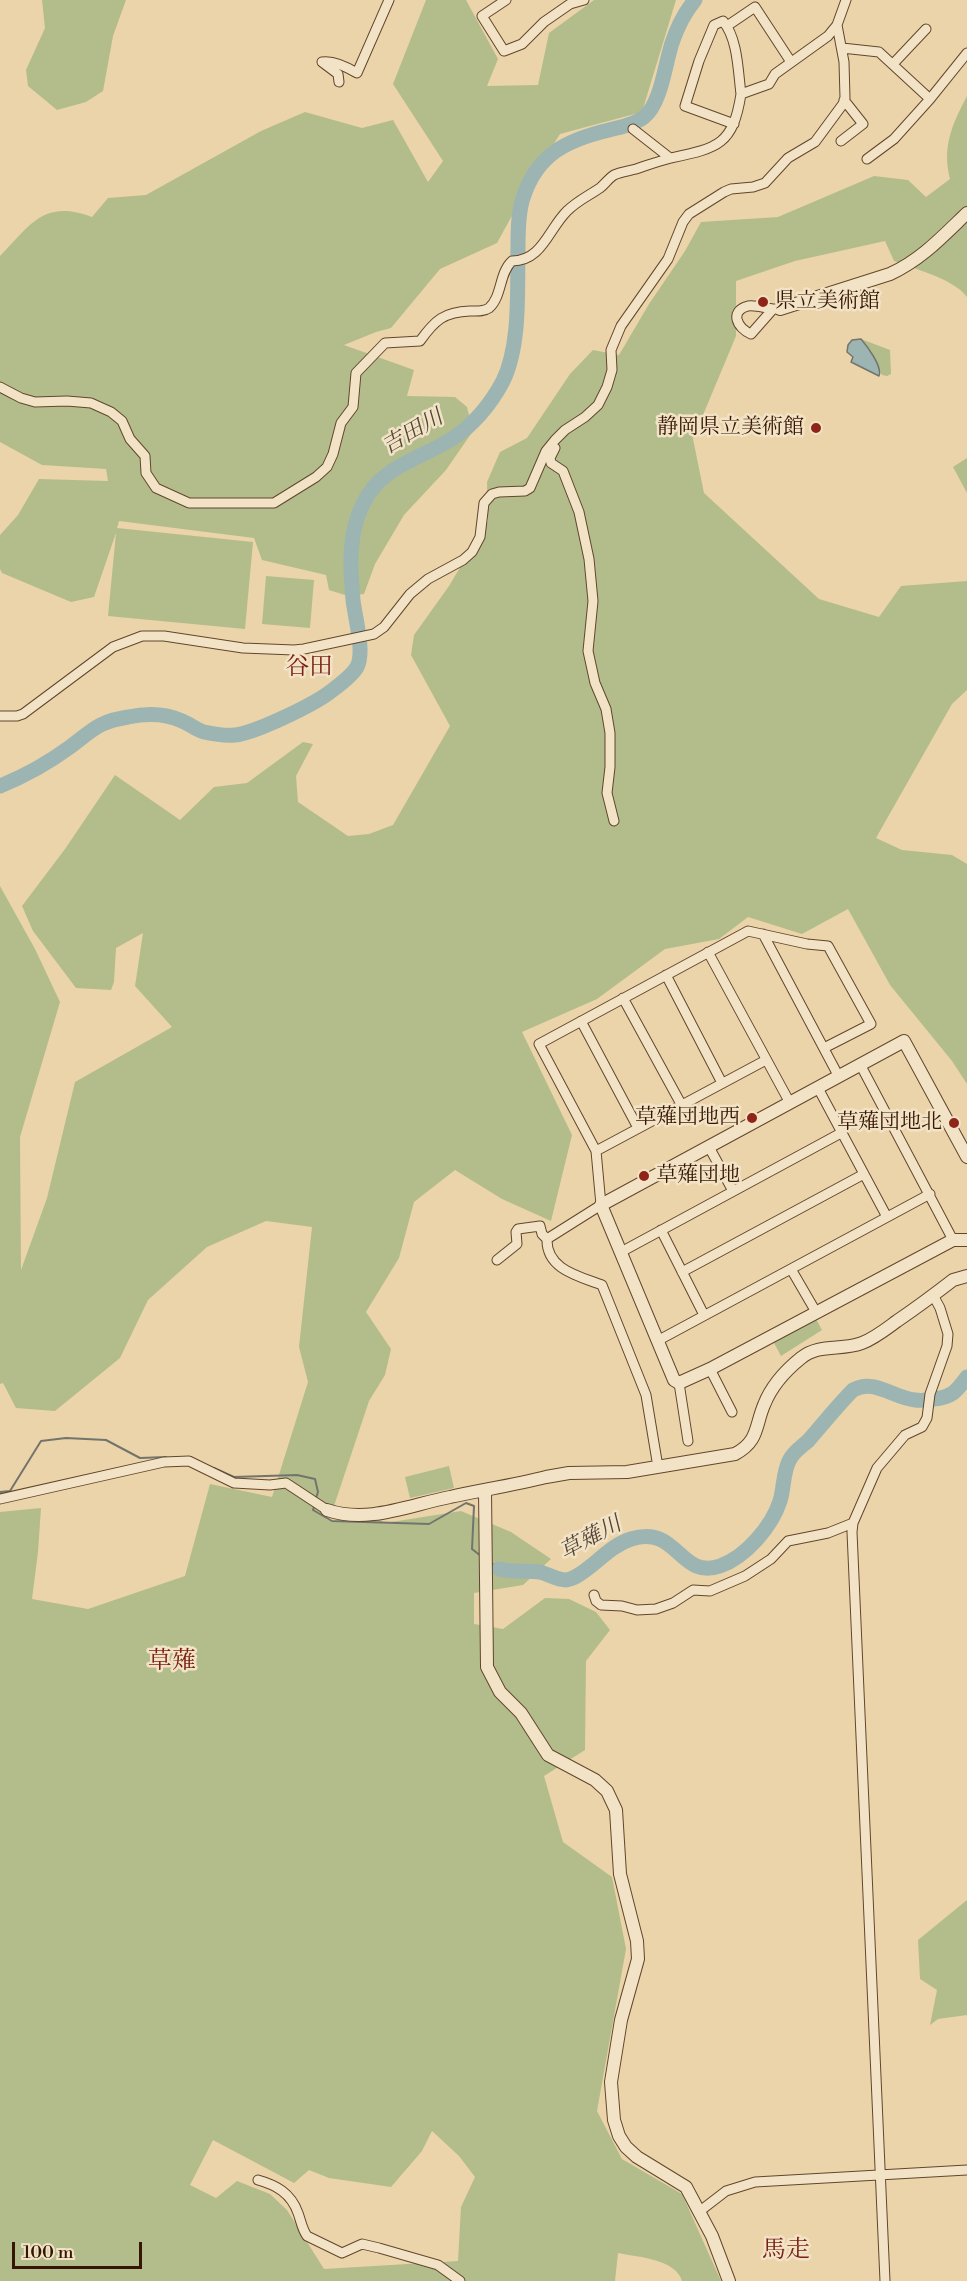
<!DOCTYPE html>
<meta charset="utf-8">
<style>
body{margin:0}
#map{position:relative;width:967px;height:2281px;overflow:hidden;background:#ebd4a9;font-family:"Libre Bodoni",serif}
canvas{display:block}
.scale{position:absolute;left:12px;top:2242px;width:130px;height:27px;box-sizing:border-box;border:3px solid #351602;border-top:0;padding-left:8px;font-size:18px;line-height:21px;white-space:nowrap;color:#351602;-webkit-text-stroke:4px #f2e3c7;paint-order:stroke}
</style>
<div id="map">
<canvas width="967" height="2281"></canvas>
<div class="scale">100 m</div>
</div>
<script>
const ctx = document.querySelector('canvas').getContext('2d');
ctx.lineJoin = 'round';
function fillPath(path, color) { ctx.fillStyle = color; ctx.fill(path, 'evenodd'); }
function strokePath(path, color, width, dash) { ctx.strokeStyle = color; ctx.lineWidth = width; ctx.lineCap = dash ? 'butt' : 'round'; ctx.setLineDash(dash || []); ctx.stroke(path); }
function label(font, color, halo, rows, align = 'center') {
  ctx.font = font + ' "Libre Bodoni","Noto Serif JP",serif'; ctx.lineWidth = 5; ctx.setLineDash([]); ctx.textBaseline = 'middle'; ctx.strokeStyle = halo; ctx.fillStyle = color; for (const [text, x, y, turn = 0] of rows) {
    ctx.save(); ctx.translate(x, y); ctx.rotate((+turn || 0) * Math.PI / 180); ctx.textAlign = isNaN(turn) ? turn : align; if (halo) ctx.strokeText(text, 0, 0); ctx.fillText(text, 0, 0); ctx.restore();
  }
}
const green = new Path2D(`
 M42 0H126L113 36 103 91 86 102 57 110 28 86 26 70 45 28Z
 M426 0H466L498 59 487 86 538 85 549 33 594 0H676L642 112 560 134 536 172 497 243 440 269 391 328 376 332 344 345 414 370 407 396 455 397 467 407 473 431 446 470 404 515 375 564 364 594 348 596 329 590 326 575 262 560 254 538 119 521 117 528 253 542 245 629 108 616 116 533 94 597 71 602 2 573 0 569V535L18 515 39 479 108 481 106 469 42 465 0 442V256C31 224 44 199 92 217L108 198 146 195 261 131 305 112 362 128 393 120 428 182 443 161 393 84Z
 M967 96V297C954 279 915 269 894 261L885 241 795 261 736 281V336L693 439 704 493 819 599 879 617 901 586 967 581V690L952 704 876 838 902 850 952 855 967 864V1084L952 1061 890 985 848 909 802 934 748 917 719 939 665 949 597 999 522 1032 572 1135 551 1221 502 1199 455 1170 414 1202 399 1258 366 1312 391 1349 385 1375 369 1401 334 1506 326 1519 332 1521 379 1519 385 1523 461 1511 511 1532 551 1559 523 1585 474 1593V1624L503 1629 545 1598 569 1599 596 1612 610 1630 586 1661 585 1750 544 1776 563 1842 612 1877 626 1949 597 2111 622 2159 682 2194 721 2281H682C676 2259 637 2257 618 2253L615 2281H0V1512L41 1508 38 1552 32 1599 88 1609 185 1576 210 1484 272 1497 308 1382 299 1347 312 1227 266 1221 207 1247 148 1300 120 1358 55 1411 16 1408 3 1383 0 1384V886L35 949 60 1002 20 1137 21 1270 47 1198 75 1082 172 1027 135 986 143 933 116 948 114 982 111 990 76 988 33 931 22 906 65 849 115 775 180 820 214 787 247 783 303 742 313 744 296 776 298 802 348 836 369 834 393 825 450 726 411 655 414 635 449 586 488 521 487 482 500 452 527 438 570 374 593 350 619 355 649 304 685 251 701 222 778 217 874 176 908 180 926 197 950 179C942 146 952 125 967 96ZM432 2131 459 2156 475 2177 461 2207 458 2261 324 2269 287 2210 270 2194 237 2181 216 2198 190 2185 213 2140 294 2183 309 2170 329 2178 391 2187 422 2151Z
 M861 339 890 350 891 374 887 376 882 375C875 362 871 350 861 339Z
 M967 458V493L953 467Z
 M266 576 314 580 310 628 262 624Z
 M816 1319 822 1330 781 1356 773 1341Z
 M449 1466 454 1488 410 1498 405 1477Z
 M967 1900V2015L938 2019 930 2025 937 1990 920 1979 918 1940Z`);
const water = new Path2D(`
 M861 339C867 346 883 367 879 376L851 362 853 357 847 352 848 345 852 340Z`);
const stream = new Path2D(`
 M214 1468 234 1477 297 1475 315 1479 318 1492 316 1498
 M0 1492 10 1491 41 1441 66 1438 106 1440 140 1458 166 1457
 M315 1504 313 1510 332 1521 429 1524 466 1503 474 1506 472 1549 481 1556
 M490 1562 499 1569`);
const river = new Path2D(`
 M0 786C25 776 48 763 70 747 93 730 97 722 128 717 147 713 165 713 182 721 190 724 196 730 204 732 213 734 226 736 235 735 255 733 313 705 330 692 338 686 352 676 357 667 365 652 355 618 353 600 350 567 348 534 363 504 380 467 418 460 450 440 472 427 491 404 503 381 521 344 517 288 518 247 518 232 518 213 523 198 537 154 567 140 609 130 620 127 634 125 644 117 661 104 665 64 672 43 677 28 685 12 695 0
 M499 1569C514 1573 526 1570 540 1572 548 1574 557 1580 566 1580 567 1580 574 1578 575 1577 594 1567 609 1546 631 1539 678 1524 679 1580 720 1566 746 1557 772 1526 780 1501 784 1488 783 1473 789 1461 793 1452 801 1447 808 1441 823 1424 837 1406 853 1390 874 1378 893 1398 915 1400 921 1401 928 1400 934 1399 952 1397 956 1392 967 1377`);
const minor = new Path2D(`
 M506 0 482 16 504 51 522 44 544 22 570 4 584 0
 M727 26 755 7 791 62
 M842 48 879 52 930 99 967 53
 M893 64 926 29
 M339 82 338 74 322 62C334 60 347 67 357 73L389 0
 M734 124 685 106 699 61 714 25 723 21C738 39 738 71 741 94
 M633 129 670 158
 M841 141 863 124 844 100
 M867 159 894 139 930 99
 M773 309C765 308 756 305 748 306 729 311 737 328 751 334L773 309H780
 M0 387 21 398 35 402 67 401 91 403 111 412 122 421 130 439 145 456 146 473 156 488 189 503H274L316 477 327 467 333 454 341 423 353 407 356 373 385 343 420 341C435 320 444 312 470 311 477 311 483 312 489 308 502 297 499 273 512 261 542 261 548 230 567 211 577 201 588 196 600 188 605 184 609 178 614 175 620 172 629 171 636 169 648 165 659 161 671 158 718 148 733 145 741 94L769 84 775 74 828 36 837 25 846 0
 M555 448 550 458 551 463 563 471 579 512 589 559 593 601 588 651 595 683 606 709 610 733V767L607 793 614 821
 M0 716H17L23 714 113 647 142 636H164L243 648 294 650 304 649 374 634 384 627 410 594 428 579 463 560 472 552 480 537 484 503 492 494 499 492 525 491 530 488 546 451 555 440 565 430 585 417 598 405 607 387 612 370 611 350 621 326 668 259 683 222 689 214 724 192 731 189 753 187 765 183 788 158 815 142 843 104 845 98 844 62 837 25
 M763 934 839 1077
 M708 952 790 1103
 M666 975 722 1083
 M623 998 681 1104
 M581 1021 638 1128
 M861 1066 953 1240
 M818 1088 887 1217
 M709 1147 733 1191
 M596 1151 766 1060
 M661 1230 704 1315
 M621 1252 841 1133
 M497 1260 517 1244 516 1232 518 1229 540 1226 542 1234 547 1239
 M791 1269 816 1312
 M682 1272 864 1174
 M659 1340 930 1194
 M710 1369 732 1412
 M679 1383 688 1441
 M658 1467 646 1395 602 1285C578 1276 546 1269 547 1239L601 1205 596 1151 539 1044 748 931 807 944 828 946 871 1024 824 1048
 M0 1499 164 1462 189 1461 234 1483 270 1485 286 1483 327 1510
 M594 1595 596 1601 601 1605 622 1606 637 1610 656 1609 673 1603 693 1590 710 1591 745 1576 771 1559 788 1541 828 1533 853 1523
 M258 2180C276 2185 291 2193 298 2213 301 2221 302 2229 307 2236L342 2253 362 2244 379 2248 438 2265 460 2281
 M700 2211 726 2191 755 2182 967 2170
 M885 2281 852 1532 853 1523 877 1468 905 1435 922 1427 927 1418 930 1394 947 1346 948 1334 940 1308 933 1295`);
const tertiary = new Path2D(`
 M780 309 890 274C921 260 943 236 967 213
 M967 1157 904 1041 601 1205 674 1380 679 1383 710 1369 953 1240H967
 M485 1491 487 1667 500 1692 521 1713 548 1755 595 1780 607 1791 616 1810 620 1874 637 1941 638 1959 621 2020 611 2082 614 2120 619 2136 626 2147 637 2157 686 2187 712 2236 729 2281
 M327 1510C368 1524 409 1505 450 1497 482 1490 514 1485 546 1477L569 1473 627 1472 735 1454C759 1441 755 1426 764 1405 771 1387 786 1370 801 1358 819 1343 842 1351 862 1343 875 1338 886 1329 897 1321 916 1308 935 1294 953 1280L967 1276`);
const markers = [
 [763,302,6,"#8f2418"],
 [816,428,6,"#8f2418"],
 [752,1118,6,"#8f2418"],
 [954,1123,6,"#8f2418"],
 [644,1176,6,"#8f2418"]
];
const poiNames = [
 ["県立美術館",775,302,"left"],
 ["静岡県立美術館",804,428],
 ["草薙団地西",740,1118],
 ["草薙団地北",942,1123],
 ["草薙団地",656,1176,"left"]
];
const waterNames = [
 ["吉田川",413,433,-30],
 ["草薙川",591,1539,-28]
];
const quarterNames = [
 ["谷田",309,668],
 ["草薙",172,1662],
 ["馬走",786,2251]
];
fillPath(green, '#b3bd8b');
fillPath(water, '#9cb5b3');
strokePath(water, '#73756c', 1.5);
strokePath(stream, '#73756c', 2);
strokePath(river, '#9cb5b3', 15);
strokePath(minor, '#62462c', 11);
strokePath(tertiary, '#62462c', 14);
strokePath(minor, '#f2e3c7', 9);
strokePath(tertiary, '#f2e3c7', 12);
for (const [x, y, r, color] of markers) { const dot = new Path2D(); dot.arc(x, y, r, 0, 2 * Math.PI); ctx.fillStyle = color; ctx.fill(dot); strokePath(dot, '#f2e3c7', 2); }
label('21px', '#351602', '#f2e3c7', poiNames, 'right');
label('italic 22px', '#544637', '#f2e3c7', waterNames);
label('24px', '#7a1f14', '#f2e3c7', quarterNames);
</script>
